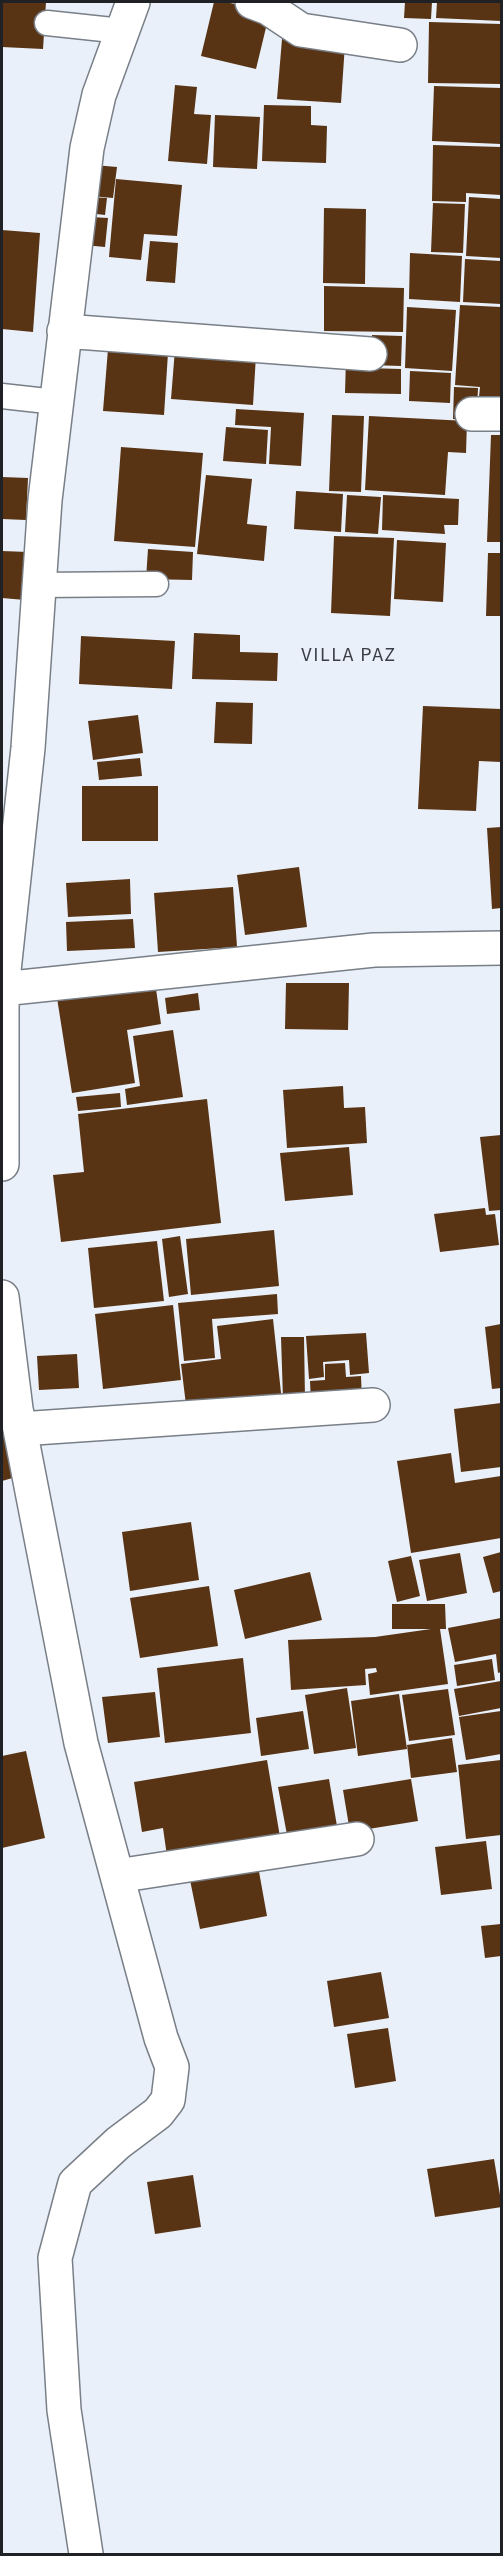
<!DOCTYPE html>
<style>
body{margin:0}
#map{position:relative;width:503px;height:2556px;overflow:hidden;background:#e9f0f9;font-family:"Source Sans 3",sans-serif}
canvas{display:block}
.frame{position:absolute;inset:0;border:3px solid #1f2125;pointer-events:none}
</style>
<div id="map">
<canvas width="503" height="2556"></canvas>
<div class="frame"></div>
</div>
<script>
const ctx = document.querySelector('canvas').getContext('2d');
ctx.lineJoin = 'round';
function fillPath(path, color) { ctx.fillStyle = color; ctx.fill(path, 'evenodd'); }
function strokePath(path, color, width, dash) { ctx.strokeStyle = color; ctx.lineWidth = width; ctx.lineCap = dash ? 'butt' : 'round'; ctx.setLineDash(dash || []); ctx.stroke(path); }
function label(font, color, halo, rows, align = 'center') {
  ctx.font = font + ' "Source Sans 3",sans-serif'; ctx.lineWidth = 6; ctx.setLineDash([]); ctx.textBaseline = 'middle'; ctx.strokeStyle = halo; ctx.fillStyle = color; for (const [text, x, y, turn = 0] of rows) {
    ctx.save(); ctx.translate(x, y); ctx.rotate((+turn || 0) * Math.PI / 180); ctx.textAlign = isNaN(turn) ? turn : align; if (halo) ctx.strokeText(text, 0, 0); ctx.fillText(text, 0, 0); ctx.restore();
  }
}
const building = new Path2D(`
 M2 2H46L43 49 2 47Z
 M214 2H225L270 11 256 69 201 56Z
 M405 2H432L431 19 404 18Z
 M437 2H501V21L436 18Z
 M429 22 501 24V84L428 83Z
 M282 39 345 44 341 103 277 99Z
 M175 85 197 87 194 114 211 115 207 164 168 161Z
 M434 86 501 88V144L432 141Z
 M264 105 311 106V125L327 126 326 163 262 161Z
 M215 115 260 117 257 169 213 167Z
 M433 145 501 147V195L466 193V202L432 201Z
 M94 165 117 167 113 198 91 196Z
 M116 179 182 185 177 236 144 234 141 260 109 257Z
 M89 197 107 198 105 215 88 213Z
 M469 197 501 199V258L466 256Z
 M433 203 465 204 463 253 431 252Z
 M324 208 366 209 365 284 323 283Z
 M91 217 108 218 105 247 84 245Z
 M2 230 40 233 33 332 2 329Z
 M150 241 178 243 175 283 146 281Z
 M410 253 462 256 460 302 409 299Z
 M465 259 501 261V304L463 302Z
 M324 286 404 288 403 332 324 331Z
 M460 305 501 307V409L478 407 480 387 455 385Z
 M407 307 456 310 452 371 405 368Z
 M372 335 402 336 401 366 370 365Z
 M108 349 168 353 164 415 103 411Z
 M175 349 256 355 253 405 171 399Z
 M346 359 366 368 401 369V394L345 393Z
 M410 371 451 373 450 403 409 401Z
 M454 387 478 388 477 410 463 420 453 419Z
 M236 409 304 413 301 466 269 464 271 427 235 425Z
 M332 415 364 416 361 492 329 491Z
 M369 416 467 421 466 453 448 452 445 495 365 490Z
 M226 427 268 430 266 464 223 461Z
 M491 435H501V542H487Z
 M121 447 203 453 195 547 114 541Z
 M206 475 252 479 247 524 267 526 264 561 197 554Z
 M2 477 28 478 26 520 2 519Z
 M296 491 343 494 341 532 294 529Z
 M347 495 381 497 378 534 345 532Z
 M383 495 459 499 458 525H444L445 534 382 530Z
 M334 536 394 538 390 616 331 613Z
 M397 540 446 543 443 602 394 599Z
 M148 549 193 552 192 580 146 579Z
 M2 551 28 552 25 600 2 598Z
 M488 553H501V616H486Z
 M194 633 240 635V652L278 653 277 681 192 679Z
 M81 636 175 641 172 689 79 684Z
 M216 702 253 703 252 744 214 743Z
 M423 706 501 709V762L479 761 476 811 418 809Z
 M138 715 143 753 93 760 88 721Z
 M140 758 142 776 99 780 97 762Z
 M82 786H158V841H82Z
 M501 827V908L492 909 487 828Z
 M299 867 307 927 245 935 237 875Z
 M130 879 131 914 68 917 66 883Z
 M233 887 237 947 158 952 154 893Z
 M133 919 135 948 67 951 66 922Z
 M155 982 161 1024 127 1030 135 1083 72 1093 57 998Z
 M286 983H349L348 1030 285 1029Z
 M198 993 200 1010 167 1014 165 998Z
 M173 1030 183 1097 127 1105 125 1089 140 1086 133 1036Z
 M343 1086 344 1108 365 1107 367 1143 287 1148 283 1090Z
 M120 1093 121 1107 78 1111 76 1097Z
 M207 1099 221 1223 61 1242 53 1175 84 1172 78 1114Z
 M501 1135V1210L489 1211 480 1137Z
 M349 1147 353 1195 285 1201 280 1153Z
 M485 1208 486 1215 495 1214 499 1245 440 1252 434 1214Z
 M274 1230 279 1286 191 1295 186 1239Z
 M180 1236 188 1294 169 1297 162 1239Z
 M157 1241 164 1301 94 1308 88 1248Z
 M277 1294 278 1314 212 1319 215 1358 184 1361 178 1303Z
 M173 1305 181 1380 103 1389 95 1314Z
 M273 1319 282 1402 187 1413 181 1364 221 1359 217 1326Z
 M501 1324V1388L492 1389 485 1327Z
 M366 1333 369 1373 350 1375 349 1360 323 1362 324 1377 309 1379 306 1336Z
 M281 1337H304L305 1399H283Z
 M77 1354 79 1388 39 1390 37 1356Z
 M345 1363 346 1377 361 1376 362 1400 311 1402 310 1381 325 1380V1364Z
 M501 1403V1467L461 1472 454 1409Z
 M2 1426 16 1477 2 1481Z
 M451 1453 455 1483 501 1476V1538L411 1553 397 1461Z
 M191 1522 199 1580 130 1591 122 1532Z
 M501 1552V1591L493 1593 483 1557Z
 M460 1553 467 1593 427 1601 419 1560Z
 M411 1556 420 1596 397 1602 388 1561Z
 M310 1572 322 1620 245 1639 234 1590Z
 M209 1586 218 1646 140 1658 130 1598Z
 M392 1604H445L446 1629H440L448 1684 370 1695 368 1674 377 1672 376 1668 365 1669 366 1685 291 1690 288 1640 375 1637 431 1629H392Z
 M501 1618V1672L498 1673 496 1654 455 1662 448 1628Z
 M243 1658 251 1733 165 1743 157 1668Z
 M492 1659 495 1680 457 1686 454 1665Z
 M501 1681V1708L459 1716 454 1689Z
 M347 1688 356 1748 314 1754 305 1695Z
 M448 1689 455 1735 409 1741 402 1695Z
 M155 1692 160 1737 108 1743 102 1697Z
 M399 1694 407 1749 358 1756 351 1701Z
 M303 1711 309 1749 261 1756 256 1718Z
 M501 1711V1754L466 1760 459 1717Z
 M452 1738 457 1772 411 1778 407 1745Z
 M26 1751 45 1838 2 1848V1756Z
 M267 1760 280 1837 167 1856 163 1828 142 1832 134 1782Z
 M501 1760V1835L466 1839 458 1765Z
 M329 1779 338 1832 288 1840 278 1787Z
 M411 1779 418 1821 350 1832 343 1790Z
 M486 1841 492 1889 441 1895 435 1847Z
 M258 1866 267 1916 200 1929 190 1880Z
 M501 1924V1956L485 1958 481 1926Z
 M381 1972 389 2018 334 2027 327 1981Z
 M388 2028 396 2081 355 2088 347 2034Z
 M494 2159 502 2207 435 2217 427 2169Z
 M193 2175 201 2227 155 2234 147 2182Z`);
const lane = new Path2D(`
 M47 23 122 31
 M2 396 56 402
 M38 585 156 584`);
const street = new Path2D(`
 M252 2 268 8 301 30 400 45
 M64 331 370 354
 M472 414H502
 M2 989 374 950 502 948
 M2 1164V989L28 748 45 500 87 148 99 95 133 2
 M2 1297 16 1409 81 1743 161 2038 172 2067 168 2100 158 2113 118 2143 75 2183 55 2258 64 2410 86 2554
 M20 1429 373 1405
 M117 1876 357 1839`);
const neighbourhoodNames = [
 ["VILLA PAZ",349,657]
];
fillPath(building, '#583314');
strokePath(lane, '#797f87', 27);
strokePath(street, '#797f87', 36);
strokePath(lane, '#fff', 24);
strokePath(street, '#fff', 33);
ctx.letterSpacing = '1.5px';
label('20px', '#3a3f47', '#e9f0f9', neighbourhoodNames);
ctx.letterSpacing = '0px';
</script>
